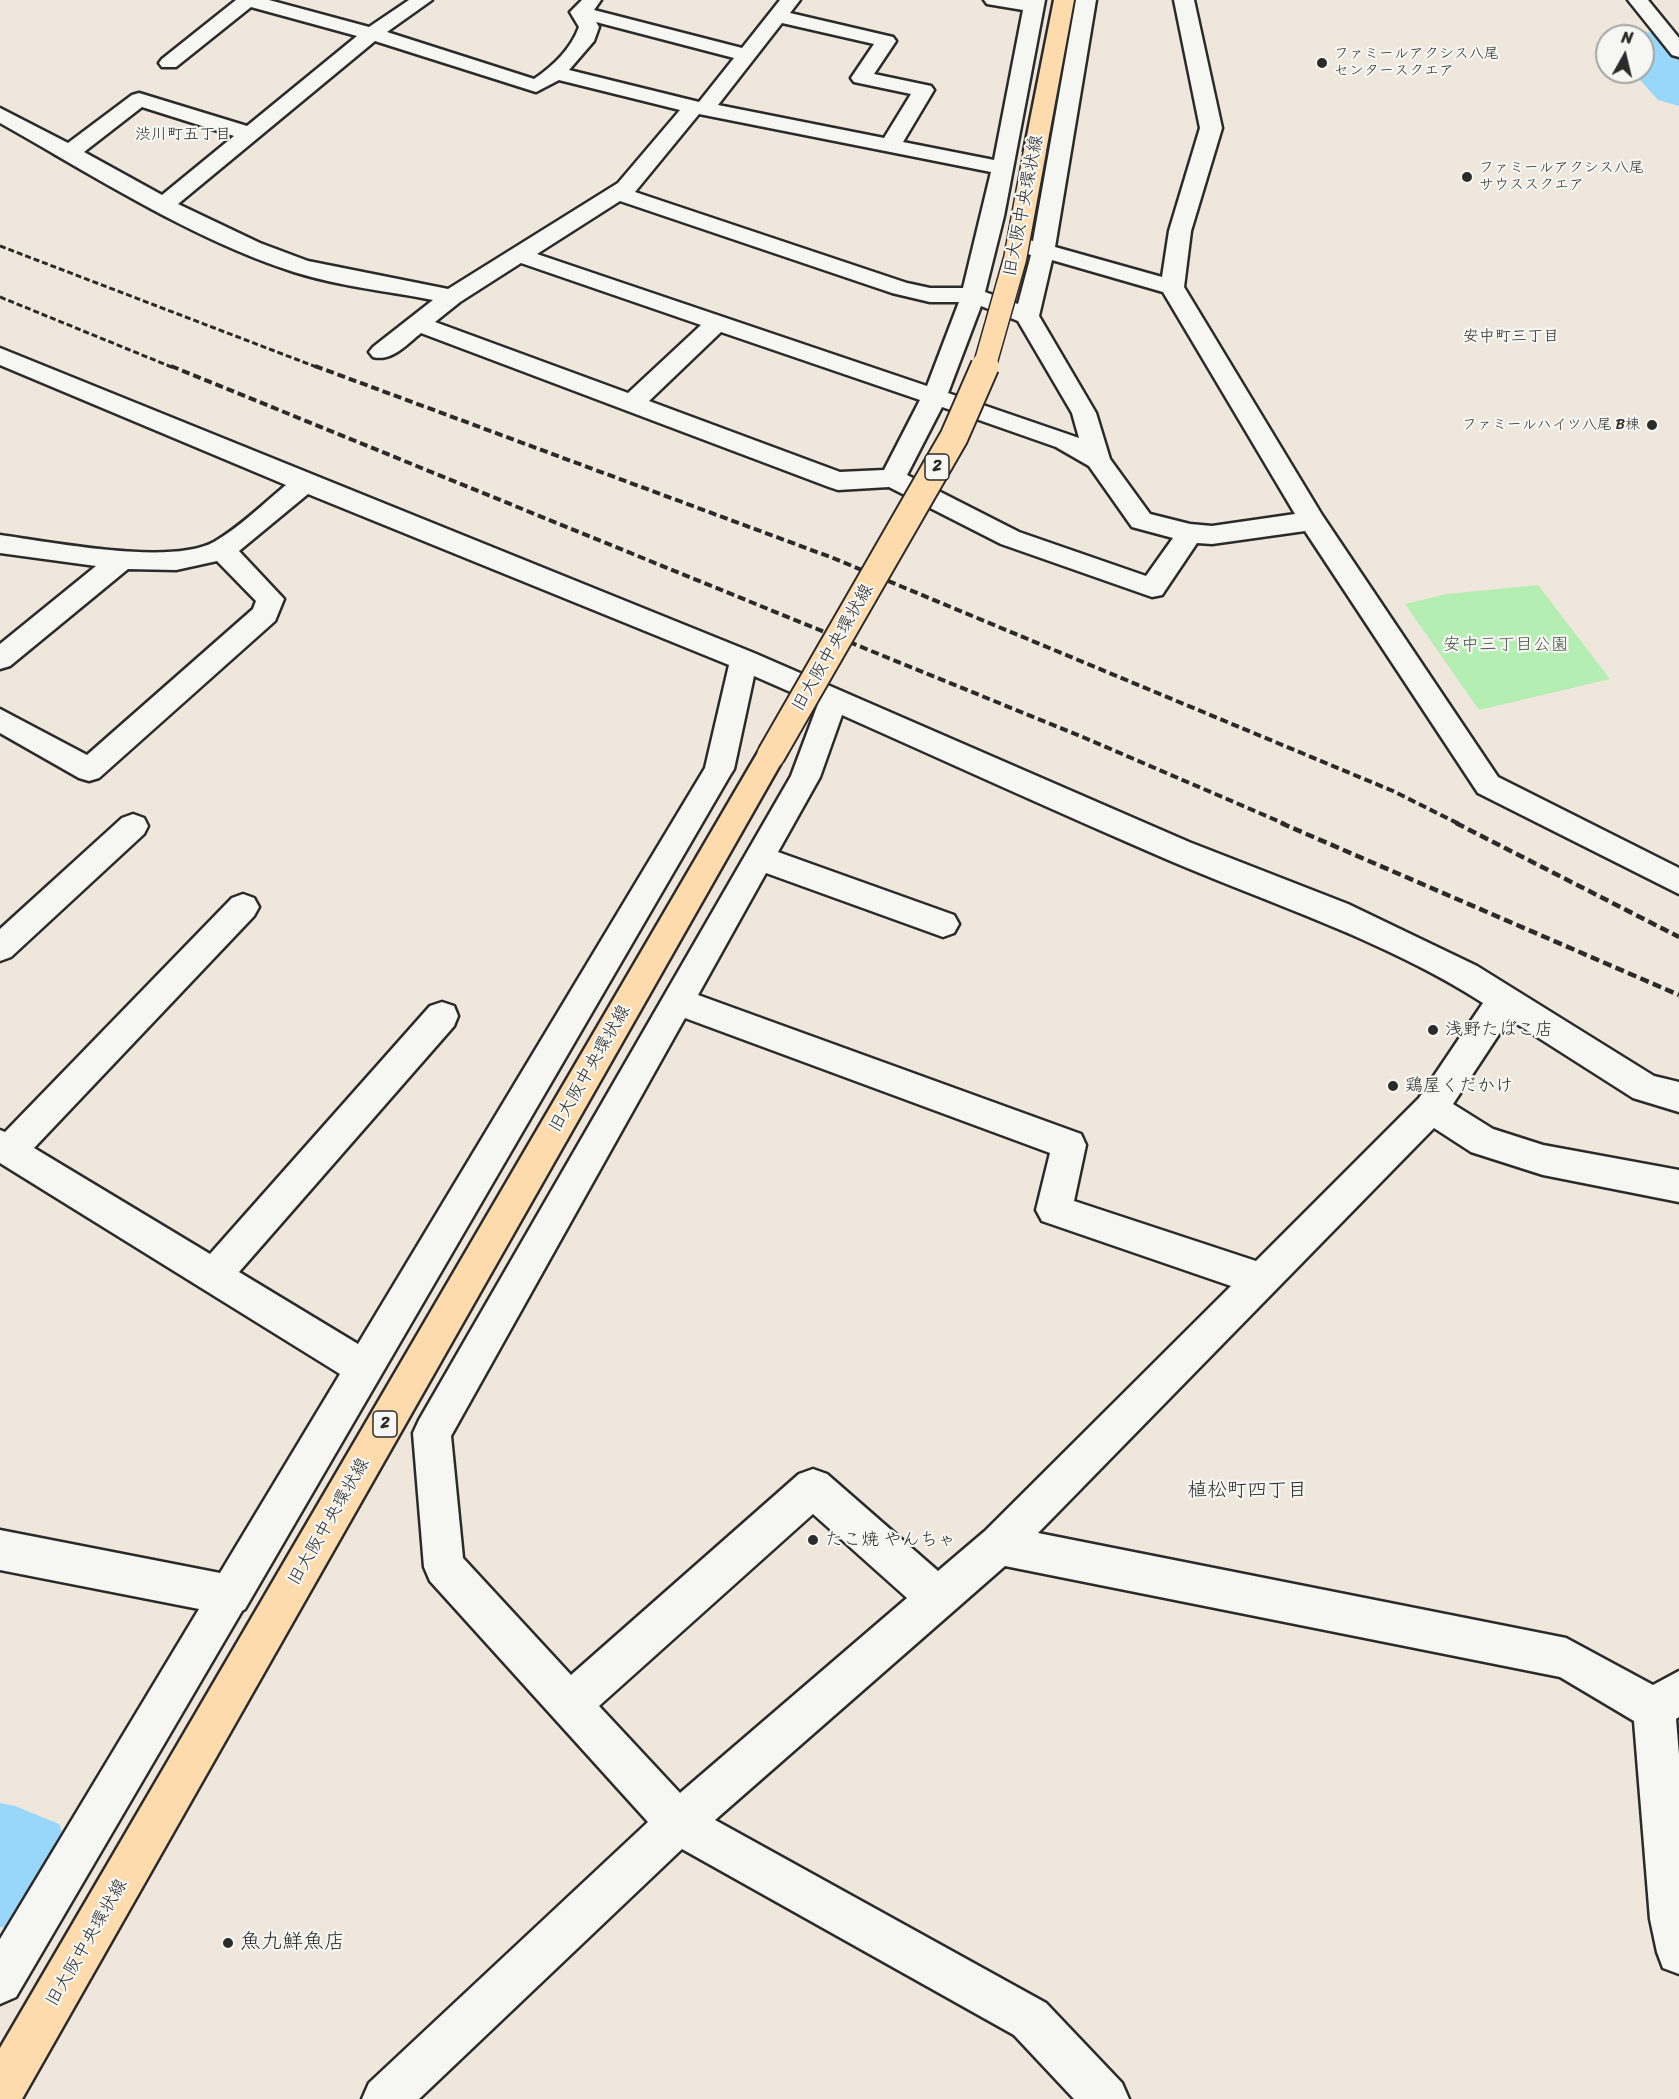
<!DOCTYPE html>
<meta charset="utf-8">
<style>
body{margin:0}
#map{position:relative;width:1679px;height:2099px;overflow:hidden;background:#efe7dc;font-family:Sriracha,sans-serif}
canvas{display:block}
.north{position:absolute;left:1595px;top:24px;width:60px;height:60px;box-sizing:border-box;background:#f6f6f2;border:2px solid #a5a5a2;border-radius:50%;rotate:8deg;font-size:16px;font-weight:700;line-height:24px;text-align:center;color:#2b2b2b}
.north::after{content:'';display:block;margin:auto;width:21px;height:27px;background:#2b2b2b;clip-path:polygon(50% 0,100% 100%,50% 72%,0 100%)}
</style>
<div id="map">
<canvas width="1679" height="2099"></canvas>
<div class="north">N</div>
</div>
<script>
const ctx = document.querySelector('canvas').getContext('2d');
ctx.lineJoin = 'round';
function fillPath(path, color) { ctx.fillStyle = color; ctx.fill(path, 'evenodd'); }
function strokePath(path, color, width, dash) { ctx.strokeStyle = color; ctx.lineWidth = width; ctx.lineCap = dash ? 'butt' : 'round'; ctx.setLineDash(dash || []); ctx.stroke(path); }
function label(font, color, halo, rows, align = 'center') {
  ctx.font = font + ' Sriracha,"Klee One",sans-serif'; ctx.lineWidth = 4.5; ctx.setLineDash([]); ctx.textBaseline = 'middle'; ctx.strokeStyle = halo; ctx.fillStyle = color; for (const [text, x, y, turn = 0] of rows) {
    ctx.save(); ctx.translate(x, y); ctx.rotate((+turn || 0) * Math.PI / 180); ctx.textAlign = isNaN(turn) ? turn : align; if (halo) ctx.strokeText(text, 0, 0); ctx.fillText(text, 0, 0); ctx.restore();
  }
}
const green = new Path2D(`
 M1538 585 1610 679 1479 710 1405 604 1447 594Z`);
const river = new Path2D(`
 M1643 31 1663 36 1679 53V106L1658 100 1633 72H1643V36H1623Z
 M0 1803 15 1806 59 1824 77 1868 59 1912 15 1930 0 1927Z`);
const minor = new Path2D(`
 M236 0H269L369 27 409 0H432L387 32 534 79C553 66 571 49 579 27L570 12 582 0H601L594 10 742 48 780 0H800L790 13 893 37 896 41 874 74 931 86 934 90 903 142 994 160 1023 10 987 4 984 0H1045L1004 216 985 292 1018 304 1031 255 1014 250 1011 245 1014 240 1022 238 1033 241 1076 0H1096L1055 247 1162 277 1169 231 1200 128 1174 0H1194L1222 128 1191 231 1184 287 1322 515 1498 777 1679 868V894L1478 793 1305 531 1212 544 1197 543 1162 595 1152 597 1001 544 889 487 838 490 829 487 421 333C407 344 392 362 373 357L369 352 373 347 433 300C387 291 338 286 294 272 195 241 91 174 0 123V108L68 143 132 95 139 93 247 126 357 36 251 7 176 67H162L159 63 162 59ZM596 22 734 58 699 102 569 70 594 41 599 27ZM782 23 874 44 851 78 854 82 911 94 884 138 718 105ZM375 41 536 92 559 80 680 110 618 183 448 289 308 261 260 243 178 204ZM142 107 234 136 162 195 84 152ZM699 114 991 172 963 288H930L907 283 635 192ZM620 201 892 293 930 302H959L927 386 537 254ZM1052 260 1163 292 1295 514 1212 526 1190 524 1150 514 1110 459 1096 413 1039 316ZM521 263 701 325 628 393 435 322 460 302ZM981 306 1018 321 1072 413 1079 438 948 393ZM721 332 920 400 884 470 840 472 649 401ZM942 407 1056 447 1089 466 1132 527 1173 538 1146 576 1019 532 907 475Z
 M1628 0H1648L1679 38V57L1672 55Z
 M0 348 754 653 1189 842 1348 904 1477 966 1654 1076 1679 1082V1112L1633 1098 1509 1019 1453 1104 1493 1129 1543 1145 1679 1170V1202L1543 1175 1471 1152 1434 1128 1038 1533 1566 1638 1653 1685 1679 1671V1717L1676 1719 1679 1755V1974L1663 1968 1657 1952 1650 1919 1634 1721 1560 1677 1005 1566 715 1820 1046 2003 1122 2083 1129 2099H1074L1014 2035 682 1849 419 2099H362L369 2083 648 1822 430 1581 424 1567 413 1433 419 1420 791 776 818 704 754 676 734 769 729 777 245 1609 242 1611 16 1997 0 2004V1939L199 1609 0 1570V1530L220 1573 340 1374 0 1163V1130L5 1132 232 898 243 894 254 898 259 907 254 916 34 1148 210 1254 430 1006 442 1002 454 1006 458 1016 454 1026 239 1272 358 1344 705 768 729 665 308 494 239 551 284 599 275 621 99 778 89 781 79 778 0 733V709L87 755 253 609 256 601 217 561 176 570 128 569 10 666 0 669V644L96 566 0 553V535C51 542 170 566 214 542 240 527 263 504 286 485L0 365ZM842 715C950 763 1057 812 1166 859 1273 905 1385 940 1483 1003L1419 1098 1256 1261 1074 1201 1086 1145 1081 1134 698 995 766 873 943 937 954 933 959 924 954 915 778 852 820 777ZM685 1018 1050 1153 1036 1210 1042 1221 1231 1286 985 1531 938 1571 827 1474 813 1469 799 1474 571 1675 463 1558 451 1436ZM813 1514 907 1598 680 1793 599 1706Z
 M133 814 144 818 148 826 144 834 11 957 0 961V929L122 818Z`);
const major = new Path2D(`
 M1054 0H1074L1046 151 1043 156H1027L1024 151Z
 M771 744 781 747 786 755 781 763 22 2099H0V2048L761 747Z`);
const railFar2 = new Path2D(`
 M0 246 319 368
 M0 297 174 368`);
const railFar1 = new Path2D(`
 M171 366 1085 738 1285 824
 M315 366 833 558 1393 791 1459 824`);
const rail = new Path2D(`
 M1281 823 1679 995
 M1456 823 1679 937`);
const majorBridgeFar1 = new Path2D(`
 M984 368 1015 259 1035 151`);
const majorBridge = new Path2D(`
 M771 755 954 437 985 366`);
const markers = [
 [1322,63,6,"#2b2b2b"],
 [1467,177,6,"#2b2b2b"],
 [1652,425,6,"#2b2b2b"],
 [1433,1030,6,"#2b2b2b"],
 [1393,1086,6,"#2b2b2b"],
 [813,1540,6,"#2b2b2b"],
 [228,1943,6,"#2b2b2b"]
];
const farPoinames = [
 ["ファミールアクシス八尾",1334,54],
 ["センタースクエア",1334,71],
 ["ファミールアクシス八尾",1479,168],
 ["サウススクエア",1479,185],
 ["ファミールハイツ八尾 B棟",1640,425,"right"]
];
const farNeighbourhoodnames = [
 ["渋川町五丁目",183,135],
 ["安中町三丁目",1511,337]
];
const shields = [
 [937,467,24],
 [385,1424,24]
];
const shieldNames = [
 ["2",937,467],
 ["2",385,1424]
];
const streetNames = [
 ["旧大阪中央環状線",1024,206,-79],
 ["旧大阪中央環状線",833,648,-60],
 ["旧大阪中央環状線",590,1069,-60],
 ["旧大阪中央環状線",329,1522,-60],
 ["旧大阪中央環状線",87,1943,-60]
];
const parkNames = [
 ["安中三丁目公園",1506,645]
];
const poiNames = [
 ["浅野たばこ店",1445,1030],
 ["鶏屋くだかけ",1405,1086],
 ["たこ焼 やんちゃ",825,1540]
];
const neighbourhoodNames = [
 ["植松町四丁目",1247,1491]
];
const nearPoinames = [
 ["魚九鮮魚店",240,1943]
];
fillPath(green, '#b4eeb2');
fillPath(river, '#98d7fa');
strokePath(minor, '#2b2b2b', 5);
strokePath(major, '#2b2b2b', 5);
fillPath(minor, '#f6f6f2');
fillPath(major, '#fedbac');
strokePath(railFar2, '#2b2b2b', 3, [6, 3]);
strokePath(railFar1, '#2b2b2b', 4, [8, 4]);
strokePath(rail, '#2b2b2b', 4.5, [9, 4.5]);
strokePath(majorBridgeFar1, '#2b2b2b', 25, []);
strokePath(majorBridge, '#2b2b2b', 31, []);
strokePath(majorBridgeFar1, '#fedbac', 22);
strokePath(majorBridge, '#fedbac', 27);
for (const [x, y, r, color] of markers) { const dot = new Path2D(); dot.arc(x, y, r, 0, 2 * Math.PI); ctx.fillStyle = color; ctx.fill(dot); strokePath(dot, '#f6f6f2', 2); }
label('15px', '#2b2b2b', '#f6f6f2', farPoinames, 'left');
label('16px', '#2b2b2b', '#f6f6f2', farNeighbourhoodnames);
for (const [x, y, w] of shields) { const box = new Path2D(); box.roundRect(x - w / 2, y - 13, w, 26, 4.5); ctx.fillStyle = '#f6f6f2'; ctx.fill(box); strokePath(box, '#2b2b2b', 1.5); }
label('bold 16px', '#2b2b2b', null, shieldNames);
label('18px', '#2b2b2b', '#f6f6f2', streetNames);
label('18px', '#4d5c4d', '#f6f6f2', parkNames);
label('18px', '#2b2b2b', '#f6f6f2', poiNames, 'left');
label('20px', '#2b2b2b', '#f6f6f2', neighbourhoodNames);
label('21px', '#2b2b2b', '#f6f6f2', nearPoinames, 'left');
</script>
